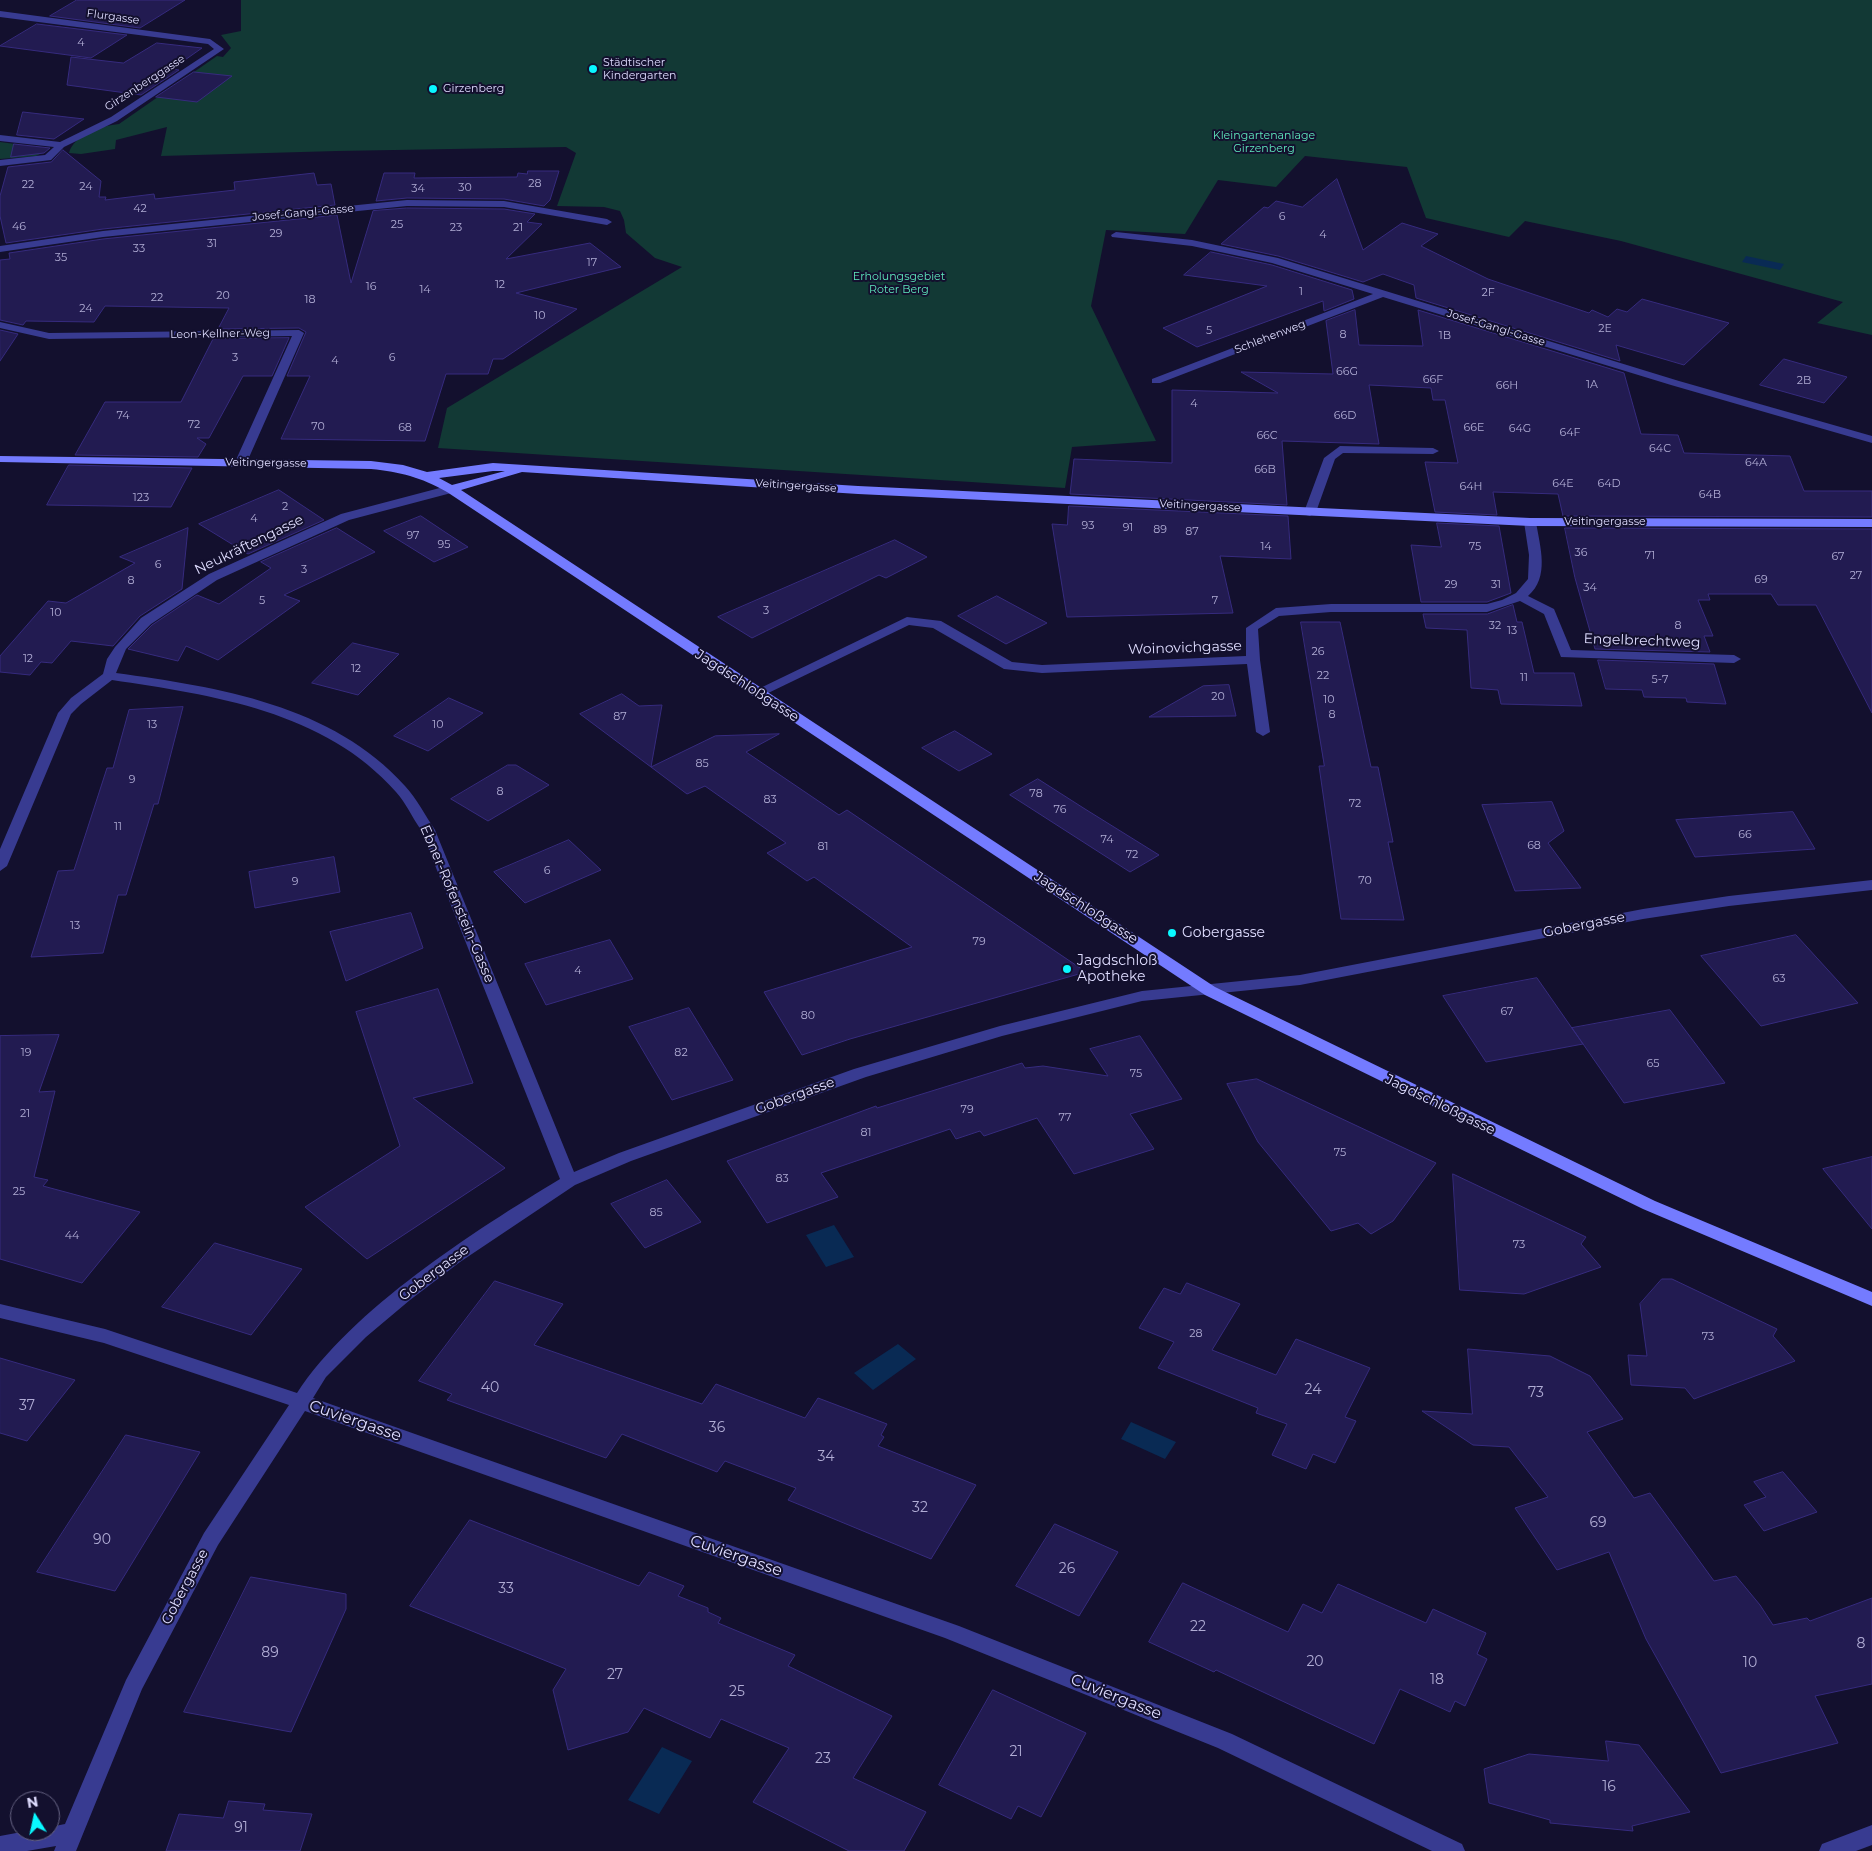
<!DOCTYPE html>
<meta charset="utf-8">
<style>
body{margin:0}
#map{position:relative;width:1872px;height:1851px;overflow:hidden;background:#13102e;font-family:Montserrat,sans-serif}
canvas{display:block}
.north{position:absolute;left:10px;top:1791px;width:50px;height:50px;box-sizing:border-box;background:#13102e;border:1px solid #656282;border-radius:50%;rotate:350deg;font-size:14px;font-weight:700;line-height:20px;text-align:center;color:#dfddff}
.north::after{content:'';display:block;margin:auto;width:18px;height:22px;background:#09f8ff;clip-path:polygon(50% 0,100% 100%,50% 72%,0 100%)}
</style>
<div id="map">
<canvas width="1872" height="1851"></canvas>
<div class="north">N</div>
</div>
<script>
const ctx = document.querySelector('canvas').getContext('2d');
ctx.lineJoin = 'round';
function fillPath(path, color) { ctx.fillStyle = color; ctx.fill(path, 'evenodd'); }
function strokePath(path, color, width, dash) { ctx.strokeStyle = color; ctx.lineWidth = width; ctx.lineCap = dash ? 'butt' : 'round'; ctx.setLineDash(dash || []); ctx.stroke(path); }
function label(font, color, halo, rows, align = 'center') {
  ctx.font = font + ' Montserrat,sans-serif'; ctx.lineWidth = 4; ctx.setLineDash([]); ctx.textBaseline = 'middle'; ctx.strokeStyle = halo; ctx.fillStyle = color; for (const [text, x, y, turn = 0] of rows) {
    ctx.save(); ctx.translate(x, y); ctx.rotate((+turn || 0) * Math.PI / 180); ctx.textAlign = isNaN(turn) ? turn : align; if (halo) ctx.strokeText(text, 0, 0); ctx.fillText(text, 0, 0); ctx.restore();
  }
}
const green = new Path2D(`
 M241 0H1872V335L1817 323 1843 302 1621 241 1525 221 1509 237 1426 218 1407 167 1305 156 1276 187 1218 180 1185 234 1106 230 1091 306 1156 441 1072 447 1065 488 438 448 447 408 682 267 655 258 626 233 624 220 620 211 604 207 557 206 576 153 566 147 337 151 161 156 167 127 116 140 115 149 81 154 69 153C74 134 102 126 119 124L217 56 223 57 231 48 221 35 241 31Z
 M0 142 38 147 44 152 36 156 0 159Z`);
const water = new Path2D(`
 M1746 256 1784 264 1780 270 1742 262Z
 M834 1225 854 1257 826 1267 806 1235Z
 M898 1344 916 1359 873 1390 854 1373Z
 M1131 1422 1176 1442 1165 1459 1121 1439Z
 M662 1747 692 1761 659 1814 628 1800Z`);
const building = new Path2D(`
 M77 0H185L140 28 50 16Z
 M37 24 127 35 91 58 0 46Z
 M157 43 202 48 172 69 179 70 141 95 67 85 71 57 123 63Z
 M194 72 232 76 197 102 156 97Z
 M23 112 84 119 54 139 17 135Z
 M14 144 50 148 44 153 11 157Z
 M63 150 101 181 99 197H106L105 200 154 194 155 199 235 190 234 182 314 173 317 185 331 184 335 205 103 229 6 243 0 216V196L8 167 51 162Z
 M528 171H559L550 200 544 206 504 199 407 198 376 201 384 173H415L414 178 517 177 518 173 527 174Z
 M1337 179 1363 250 1402 223 1438 234 1421 246 1488 279 1589 313 1592 310 1608 317 1617 309 1627 312 1642 299 1729 323 1684 365 1616 345 1620 361 1416 298 1414 285 1383 274 1363 282 1278 256 1221 244 1264 207 1268 208 1276 201 1302 207Z
 M407 208 504 209 535 214 527 222 542 224 506 259 590 243 621 267 516 293 577 309 503 359H493L488 374H446L425 441 281 439 310 376H287L306 332 299 328 218 329 229 308 105 306 94 322 26 321 23 325 0 320V260L10 259 9 253 103 239 337 215 351 283 373 211Z
 M1211 252 1272 265 1352 290 1354 299 1324 311 1323 301 1197 347 1163 328 1267 286 1184 275Z
 M1355 310 1359 345 1423 346 1418 310 1624 373 1641 434 1678 435 1684 453 1790 456 1804 491H1872V517L1563 516 1558 494 1493 492 1497 515 1435 512 1425 462 1458 463 1445 400H1433L1431 388 1369 385 1379 444 1282 441 1287 505 1070 494 1074 459 1172 463V390L1278 393 1241 372 1333 374 1326 321Z
 M0 330 18 334 0 361Z
 M289 338 272 376H243L209 438H197L206 444 198 457 75 455 105 402H181L213 339Z
 M1784 359 1847 377 1824 403 1760 385Z
 M69 465 192 468 171 507 47 505Z
 M279 490 324 520 248 554 199 524Z
 M1069 506 1288 516 1291 559 1220 556 1233 613 1067 617 1052 524 1067 525Z
 M421 516 445 532 468 547 434 562 384 531Z
 M1437 523 1499 526 1511 593 1487 602H1421L1411 545 1441 547Z
 M188 528 182 589 140 616 113 646 71 641 52 663 41 662 30 675 0 672V656L48 601 66 603 135 563 120 557Z
 M337 528 375 552 284 595 300 601 218 660 186 646 178 661 128 649 152 625 197 595 219 604 271 568 261 562Z
 M1565 528 1872 529V713L1816 605H1778L1771 594H1708L1710 600H1698L1713 636H1704L1710 652 1595 649 1575 578Z
 M895 540 927 557 886 578 879 575 752 638 718 617Z
 M997 596 1047 623 1006 644 958 616Z
 M1513 605 1517 622H1522L1534 673H1574L1582 706 1501 704 1498 690 1471 688 1467 630 1426 628 1423 614H1487Z
 M1301 622H1340L1371 767H1378L1393 842H1388L1404 920 1341 919 1319 766H1324Z
 M353 643 399 654 358 695 312 683Z
 M1598 660 1714 664 1726 704 1687 702 1686 698 1644 697 1642 690 1606 689Z
 M1229 685 1236 716 1149 717 1203 686Z
 M622 694 639 706 662 705 651 767 580 714Z
 M449 698 483 713 428 751 394 736Z
 M183 707 158 804H154L126 895H118L103 953 31 957 58 871 74 870 107 768H113L129 710Z
 M955 731 992 754 959 771 922 748Z
 M779 734 746 752 839 815 847 810 1086 972 850 1039 802 1055 764 992 912 947 814 877 807 881 767 853 786 843 705 786 687 794 651 767 715 736Z
 M508 765H516L549 785 488 821 451 799Z
 M1038 779 1085 809 1159 855 1130 872 1010 795Z
 M1552 802 1564 831 1548 843 1581 888 1515 891 1482 805Z
 M1793 812 1815 849 1695 857 1676 820Z
 M569 840 601 870 525 903 494 872Z
 M334 857 340 892 255 908 249 872Z
 M411 913 423 948 346 981 330 932Z
 M1796 935 1858 1003 1761 1026 1701 956Z
 M610 940 633 979 546 1005 525 964Z
 M1537 978 1583 1044 1486 1062 1443 996Z
 M438 989 473 1083 413 1098 505 1168 367 1259 305 1207 400 1146 356 1012Z
 M689 1008 733 1080 672 1100 629 1027Z
 M1670 1010 1725 1083 1624 1103 1572 1028Z
 M59 1035 39 1092 55 1091 34 1177 48 1180 43 1186 140 1212 82 1283 0 1259V1036Z
 M1140 1036 1182 1099 1130 1114 1154 1149 1074 1174 1037 1118 984 1136 980 1131 956 1139 950 1129 821 1173 838 1197 767 1223 727 1161 876 1106 877 1108 1022 1063 1025 1068 1043 1066 1108 1076 1090 1049Z
 M1257 1079 1436 1163 1393 1221 1371 1234 1358 1223 1331 1231 1258 1142 1227 1084Z
 M1872 1157V1229L1823 1169Z
 M1453 1174 1586 1237 1581 1244 1601 1267 1524 1294 1460 1290Z
 M667 1180 701 1222 645 1248 611 1204Z
 M215 1243 302 1269 251 1335 162 1307Z
 M1662 1279H1672L1777 1329 1773 1336 1795 1361 1694 1399 1685 1388 1631 1385 1628 1355 1647 1356 1640 1304Z
 M495 1281 563 1304 534 1345 702 1404 716 1384 805 1418 818 1398 887 1424 881 1435 884 1437 878 1446 976 1485 931 1559 788 1500 796 1488 725 1461 717 1472 622 1434 606 1458 447 1400 452 1394 419 1381Z
 M1187 1283 1240 1304 1212 1350 1276 1375 1296 1339 1370 1368 1345 1417 1356 1421 1335 1463 1313 1454 1306 1469 1272 1455 1287 1424 1256 1413 1258 1408 1158 1368 1174 1342 1139 1328 1164 1288 1180 1294Z
 M1468 1349 1550 1356 1590 1376 1623 1419 1587 1432 1634 1498 1650 1493 1714 1581 1736 1576 1760 1605 1773 1625 1807 1618 1810 1621 1872 1598V1684L1815 1696 1838 1743 1721 1773 1646 1639 1609 1552 1557 1570 1515 1508 1548 1497 1509 1447 1473 1445 1422 1411 1472 1414Z
 M0 1358 75 1380 27 1441 0 1433Z
 M126 1435 200 1452 115 1591 37 1572Z
 M1783 1472 1817 1512 1764 1531 1744 1505 1766 1497 1754 1482Z
 M470 1520 639 1586 649 1572 684 1586 678 1596 708 1608V1612L721 1618 718 1623 795 1655 788 1666 892 1716 853 1778 926 1812 904 1851H849L753 1802 789 1748 721 1719 710 1738 644 1708 628 1732 568 1750 553 1690 566 1669 410 1606Z
 M1055 1524 1118 1552 1079 1616 1016 1586Z
 M251 1577 346 1594V1609L291 1732 184 1712Z
 M1183 1583 1288 1632 1303 1604 1322 1613 1338 1584 1426 1623 1433 1609 1486 1633 1477 1654 1487 1659 1465 1706 1455 1701 1450 1712 1400 1689 1374 1744 1216 1670 1214 1672 1149 1642Z
 M993 1690 1086 1733 1041 1817 1018 1806 1011 1819 939 1785Z
 M1606 1741 1639 1745 1690 1812 1632 1826 1633 1831 1550 1823V1820L1489 1803 1484 1769 1529 1754 1608 1761Z
 M229 1801 265 1804 263 1810 312 1814 300 1851H166L179 1814 223 1818Z`);
const street = new Path2D(`
 M0 11 210 39 224 49 117 121 64 147 51 160 0 166V160L45 155 54 147 0 141V135L60 142 111 117 214 49 208 44 0 17Z
 M407 200 504 201 607 219 612 222 607 225 504 207 407 206 103 237 0 252V246L103 231Z
 M1116 232 1192 240 1278 258 1679 381 1872 436V443L1671 385 1383 297 1160 383H1152V379L1373 294 1272 263 1192 246 1112 237 1111 235Z
 M0 322 49 333 299 330 304 333 247 462 241 465 235 462 292 336 49 339 0 328Z
 M1340 446 1433 448 1439 451 1433 454 1343 453 1335 459 1316 512 1310 516 1306 515 1304 512 1324 458Z
 M451 485 457 489 455 492 349 520 217 580 151 624 126 649 116 673C218 687 333 705 405 786 417 799 425 815 435 830L574 1172 619 1153 854 1069 1000 1026 1142 991 1300 975 1643 909 1729 896 1872 880V890L1729 906 1643 919 1300 985 1142 1001 1002 1036 866 1077 631 1161 575 1185 460 1262 410 1300 366 1337 326 1377 313 1398 959 1626 1232 1734 1462 1844 1465 1851H1432L1218 1748 945 1638 305 1411 218 1545 142 1689 76 1851H54L56 1846 27 1851H0V1836L27 1831H50V1827L65 1824 126 1680 204 1533 289 1405 104 1343 0 1318V1304L105 1329 297 1393C352 1309 474 1231 560 1179L421 830C412 817 406 803 396 792 325 711 212 695 112 680L81 704 71 714 7 866 0 871V849L58 713 71 698 103 674 107 659 115 647 141 618 209 574 341 514Z
 M1530 518 1536 522C1540 547 1550 577 1528 596L1554 609 1571 650 1734 655 1741 659 1734 663 1561 657 1544 614 1520 601 1487 612H1331L1279 616 1258 629 1260 660 1270 732 1263 736 1256 732 1247 664 1042 673 1004 669 933 628 909 625 762 696H752L750 693 907 617 941 621 1012 662 1042 665 1246 656V628L1276 608 1331 604H1487L1502 600 1516 593 1528 579 1529 555 1524 522Z
 M1872 1825V1845L1856 1851H1819L1822 1844Z`);
const secondary = new Path2D(`
 M0 456 371 461 403 465 427 472 493 463 858 486 1530 518 1872 519V527L1530 526 858 494 522 472 461 490 1215 987 1655 1201 1872 1292V1306L1643 1209 1205 995 447 492C420 477 401 472 371 469L0 462ZM493 471H505L452 485 439 478Z`);
const markers = [
 [593,69,5,"#09f8ff"],
 [433,89,5,"#09f8ff"],
 [1172,933,5,"#09f8ff"],
 [1067,969,5,"#09f8ff"]
];
const farStreetnames = [
 ["Flurgasse",113,17,8],
 ["Girzenberggasse",145,83,-33],
 ["Josef-Gangl-Gasse",303,213,-5],
 ["Josef-Gangl-Gasse",1496,328,17],
 ["Leon-Kellner-Weg",220,334,-1],
 ["Schlehenweg",1270,337,-21],
 ["Veitingergasse",266,463,1],
 ["Veitingergasse",796,486,4],
 ["Veitingergasse",1200,506,3],
 ["Veitingergasse",1605,522]
];
const numberNames = [
 ["4",81,43],
 ["28",535,184],
 ["22",28,185],
 ["24",86,187],
 ["30",465,188],
 ["34",418,189],
 ["42",140,209],
 ["6",1282,217],
 ["25",397,225],
 ["46",19,227],
 ["23",456,228],
 ["21",518,228],
 ["29",276,234],
 ["4",1323,235],
 ["31",212,244],
 ["33",139,249],
 ["35",61,258],
 ["17",592,263],
 ["12",500,285],
 ["16",371,287],
 ["14",425,290],
 ["1",1301,292],
 ["2F",1488,293],
 ["20",223,296],
 ["22",157,298],
 ["18",310,300],
 ["24",86,309],
 ["10",540,316],
 ["2E",1605,329],
 ["5",1209,331],
 ["8",1343,335],
 ["1B",1445,336],
 ["3",235,358],
 ["6",392,358],
 ["4",335,361],
 ["66G",1347,372],
 ["66F",1433,380],
 ["2B",1804,381],
 ["1A",1592,385],
 ["66H",1507,386],
 ["4",1194,404],
 ["74",123,416],
 ["66D",1345,416],
 ["72",194,425],
 ["70",318,427],
 ["68",405,428],
 ["66E",1474,428],
 ["64G",1520,429],
 ["64F",1570,433],
 ["66C",1267,436],
 ["64C",1660,449],
 ["64A",1756,463],
 ["66B",1265,470],
 ["64E",1563,484],
 ["64D",1609,484],
 ["64H",1471,487],
 ["64B",1710,495],
 ["123",141,498],
 ["2",285,507],
 ["4",254,519],
 ["93",1088,526],
 ["91",1128,528],
 ["89",1160,530],
 ["87",1192,532],
 ["97",413,536],
 ["95",444,545],
 ["14",1266,547],
 ["75",1475,547],
 ["36",1581,553],
 ["71",1650,556],
 ["67",1838,557],
 ["6",158,565],
 ["3",304,570],
 ["27",1856,576],
 ["69",1761,580],
 ["8",131,581],
 ["29",1451,585],
 ["31",1496,585],
 ["34",1590,588],
 ["5",262,601],
 ["7",1215,601],
 ["3",766,611],
 ["10",56,613],
 ["32",1495,626],
 ["8",1678,626],
 ["13",1512,631],
 ["26",1318,652],
 ["12",28,659],
 ["12",356,669],
 ["22",1323,676],
 ["11",1524,678],
 ["5-7",1660,680],
 ["20",1218,697],
 ["10",1329,700],
 ["8",1332,715],
 ["87",620,717],
 ["13",152,725],
 ["10",438,725],
 ["85",702,764],
 ["9",132,780],
 ["8",500,792],
 ["78",1036,794],
 ["83",770,800],
 ["72",1355,804],
 ["76",1060,810],
 ["11",118,827],
 ["66",1745,835],
 ["74",1107,840],
 ["68",1534,846],
 ["81",823,847],
 ["72",1132,855],
 ["6",547,871],
 ["70",1365,881],
 ["9",295,882],
 ["13",75,926],
 ["79",979,942],
 ["4",578,971],
 ["63",1779,979],
 ["67",1507,1012],
 ["80",808,1016],
 ["19",26,1053],
 ["82",681,1053],
 ["65",1653,1064],
 ["75",1136,1074],
 ["79",967,1110],
 ["21",25,1114],
 ["77",1065,1118],
 ["81",866,1133],
 ["75",1340,1153],
 ["83",782,1179],
 ["25",19,1192],
 ["85",656,1213],
 ["44",72,1236],
 ["73",1519,1245],
 ["28",1196,1334],
 ["73",1708,1337]
];
const farPoinames = [
 ["Städtischer",603,63],
 ["Kindergarten",603,76],
 ["Girzenberg",443,89]
];
const farParknames = [
 ["Kleingartenanlage",1264,136],
 ["Girzenberg",1264,149],
 ["Erholungsgebiet",899,277],
 ["Roter Berg",899,290]
];
const streetNames = [
 ["Neukräftengasse",249,545,-26],
 ["Engelbrechtweg",1642,641,2],
 ["Woinovichgasse",1185,648,-2],
 ["Jagdschloßgasse",747,686,33],
 ["Ebner-Rofenstein-Gasse",457,904,67],
 ["Jagdschloßgasse",1086,908,33],
 ["Gobergasse",1584,925,-11],
 ["Gobergasse",795,1096,-20],
 ["Jagdschloßgasse",1440,1105,26],
 ["Gobergasse",434,1273,-37],
 ["Gobergasse",185,1587,-62]
];
const poiNames = [
 ["Gobergasse",1182,933],
 ["Jagdschloß",1077,961],
 ["Apotheke",1077,977]
];
const nearNumbernames = [
 ["40",490,1388],
 ["24",1313,1390],
 ["73",1536,1393],
 ["37",27,1406],
 ["36",717,1428],
 ["34",826,1457],
 ["32",920,1508],
 ["69",1598,1523],
 ["90",102,1540],
 ["26",1067,1569],
 ["33",506,1589],
 ["22",1198,1627],
 ["8",1861,1644],
 ["89",270,1653],
 ["20",1315,1662],
 ["10",1750,1663],
 ["27",615,1675],
 ["18",1437,1680],
 ["25",737,1692],
 ["21",1016,1752],
 ["23",823,1759],
 ["16",1609,1787],
 ["91",241,1828]
];
const nearStreetnames = [
 ["Cuviergasse",355,1421,19],
 ["Cuviergasse",736,1556,19],
 ["Cuviergasse",1116,1697,22]
];
fillPath(green, '#123935');
fillPath(water, '#092a54');
fillPath(building, '#221b51');
strokePath(building, '#362b7e', 1);
fillPath(street, '#383b91');
fillPath(secondary, '#747bff');
for (const [x, y, r, color] of markers) { const dot = new Path2D(); dot.arc(x, y, r, 0, 2 * Math.PI); ctx.fillStyle = color; ctx.fill(dot); strokePath(dot, '#13102e', 2); }
label('11px', '#dfddff', '#13102e', farStreetnames);
label('11px', '#b0acd4', null, numberNames);
label('11px', '#dfddff', '#13102e', farPoinames, 'left');
label('11px', '#5fe9bd', '#13102e', farParknames);
label('14px', '#dfddff', '#13102e', streetNames);
label('14px', '#dfddff', '#13102e', poiNames, 'left');
label('14px', '#b0acd4', null, nearNumbernames);
label('16px', '#dfddff', '#13102e', nearStreetnames);
</script>
